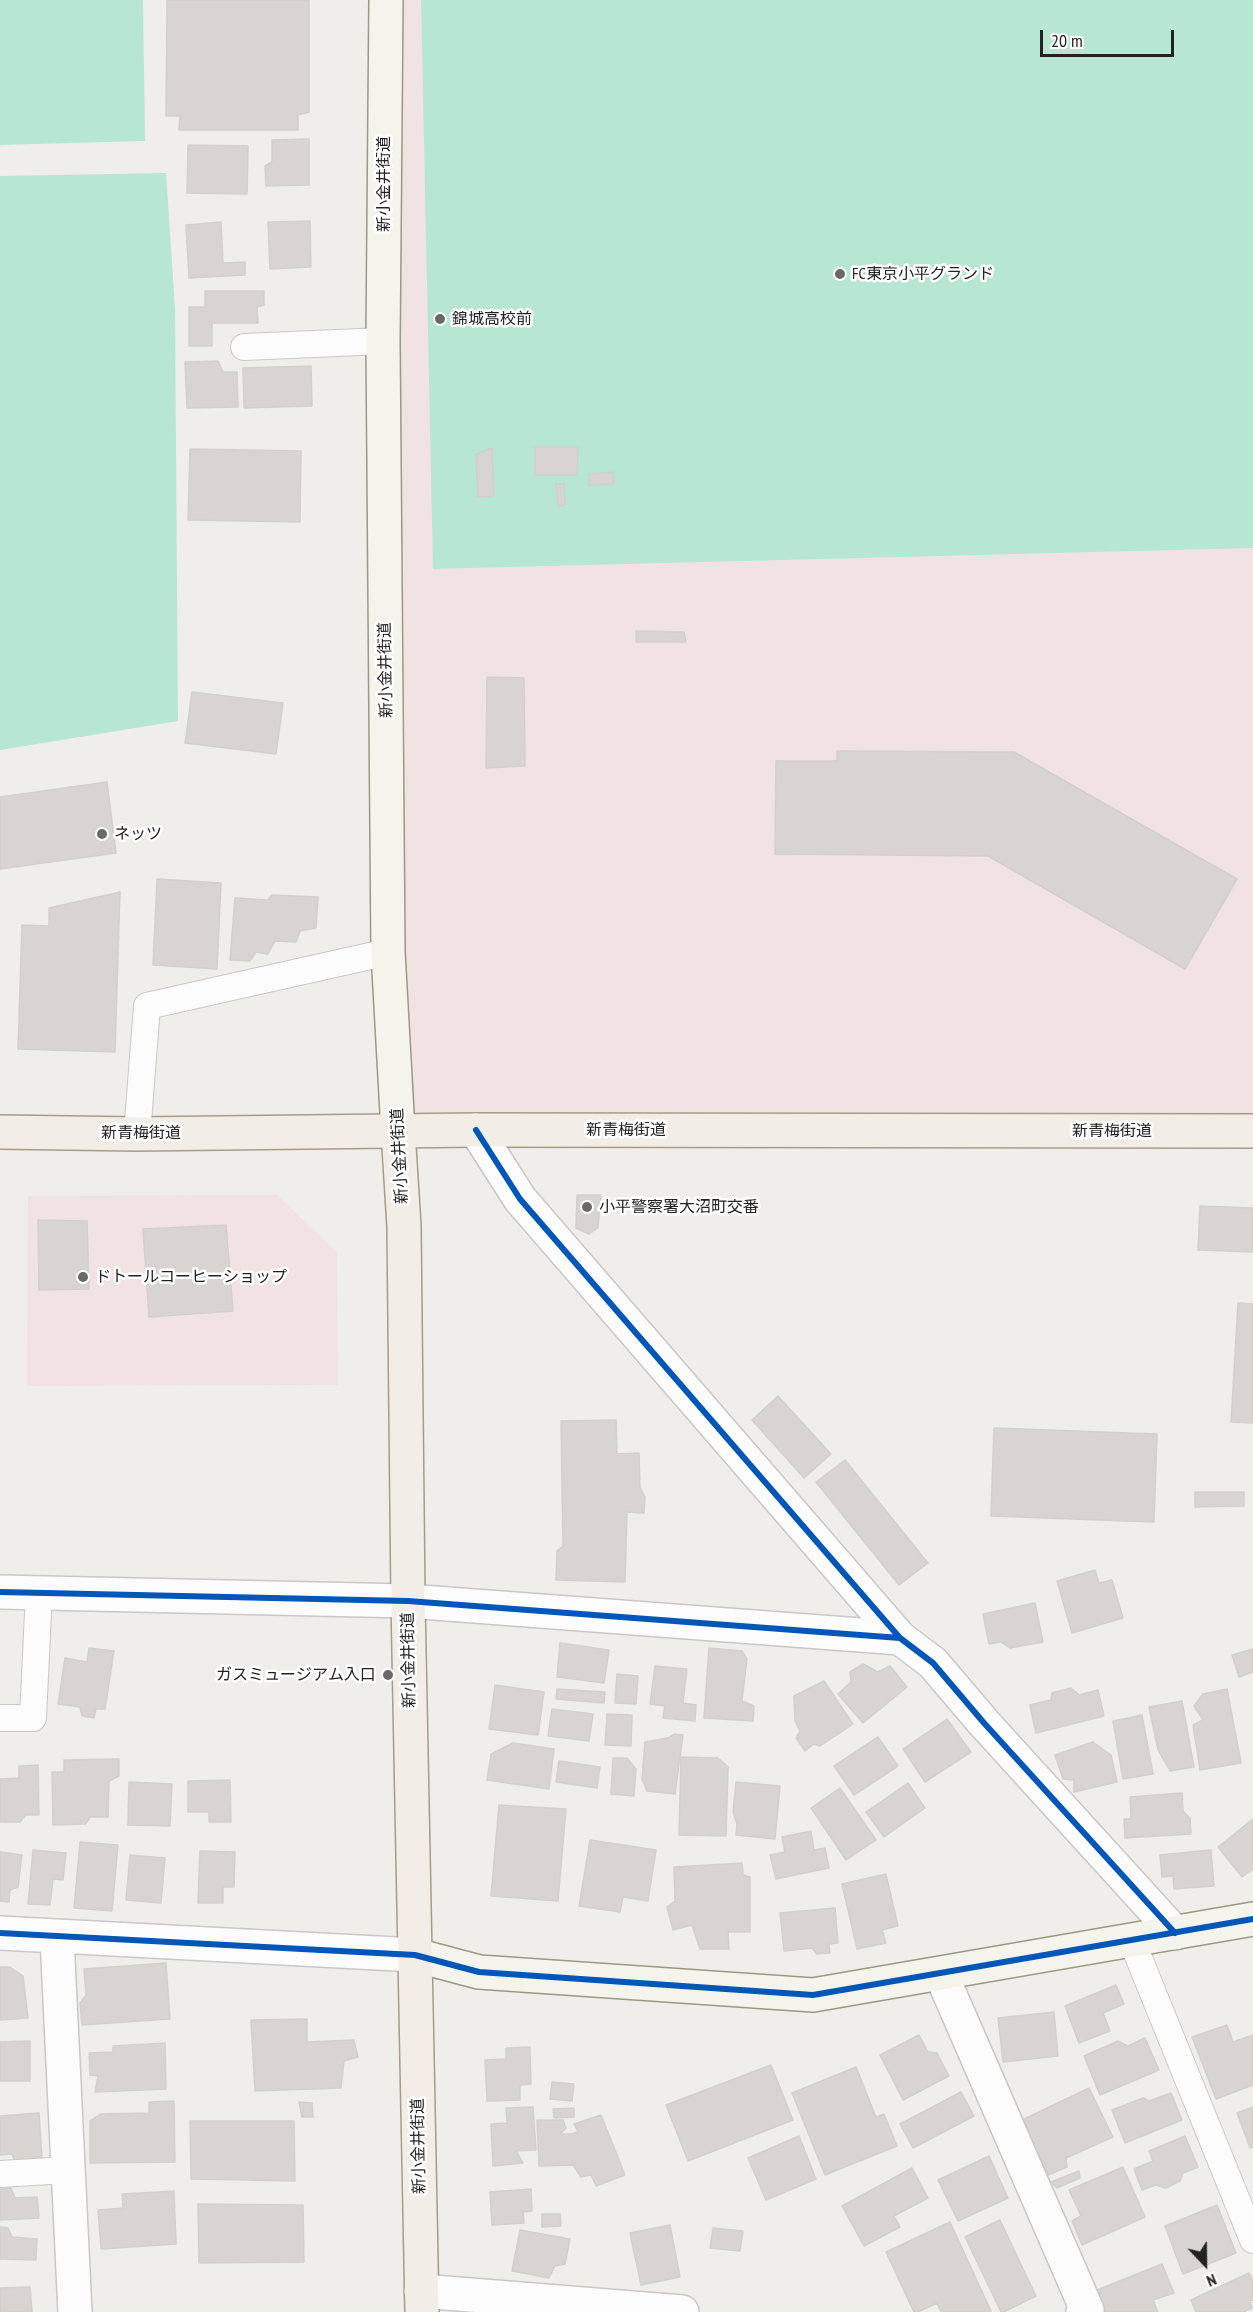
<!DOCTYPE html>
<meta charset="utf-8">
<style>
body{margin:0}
#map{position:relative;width:1253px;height:2312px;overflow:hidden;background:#f0eeeb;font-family:"PT Sans Narrow",sans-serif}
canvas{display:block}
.north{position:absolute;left:1175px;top:2234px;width:60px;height:60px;-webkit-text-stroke:4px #fff;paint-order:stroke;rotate:158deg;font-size:16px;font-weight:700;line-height:24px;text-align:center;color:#222}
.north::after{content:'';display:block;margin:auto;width:21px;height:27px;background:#222;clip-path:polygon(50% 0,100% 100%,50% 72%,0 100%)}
.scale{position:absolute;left:1040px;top:30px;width:134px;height:27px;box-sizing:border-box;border:3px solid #222;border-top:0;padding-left:8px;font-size:18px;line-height:21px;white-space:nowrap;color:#222;-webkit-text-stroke:4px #fff;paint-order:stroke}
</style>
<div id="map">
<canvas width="1253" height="2312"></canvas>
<div class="north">N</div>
<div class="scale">20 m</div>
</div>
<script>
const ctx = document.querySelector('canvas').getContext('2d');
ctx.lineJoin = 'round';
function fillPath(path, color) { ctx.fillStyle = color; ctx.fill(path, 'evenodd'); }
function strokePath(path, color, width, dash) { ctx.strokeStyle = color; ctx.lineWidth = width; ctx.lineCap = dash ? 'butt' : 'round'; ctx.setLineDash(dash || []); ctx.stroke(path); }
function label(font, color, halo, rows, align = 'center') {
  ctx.font = font + ' "PT Sans Narrow","Noto Sans JP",sans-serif'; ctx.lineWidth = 5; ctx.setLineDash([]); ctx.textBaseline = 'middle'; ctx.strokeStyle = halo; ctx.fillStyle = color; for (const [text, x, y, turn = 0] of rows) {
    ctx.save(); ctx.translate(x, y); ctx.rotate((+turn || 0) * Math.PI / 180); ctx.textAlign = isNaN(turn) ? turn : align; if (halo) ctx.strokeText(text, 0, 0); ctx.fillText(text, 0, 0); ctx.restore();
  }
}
const commercial = new Path2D(`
 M386 0H421L434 569 1253 548V1131H398Z
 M278 1195 337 1253 338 1385 27 1386 28 1196Z`);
const pitch = new Path2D(`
 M0 0H143L145 141 0 145Z
 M421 0H1253V548L433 569Z
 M166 173 175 309 178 721 0 750V176Z`);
const building = new Path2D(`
 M167 0H309V112L298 115V130H179L180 116H166Z
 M309 139V185L266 186 265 166 272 162V140Z
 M188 145 248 146 247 194 187 193Z
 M310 221 311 267 270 269 268 222Z
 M221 222 223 263 245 262V275L189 278 186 225Z
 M205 291H264V305L257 307 258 323H212V346H189V307H205Z
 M218 361 223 372H237L238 407 187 408 185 362Z
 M311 366 312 406 244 408 243 368Z
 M535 447H578L577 475H535Z
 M492 448 494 496 478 497 476 455Z
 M190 449 301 451 300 522 188 520Z
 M613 472 614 484 589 485V474Z
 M556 484H564L565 506H558Z
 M636 631 684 632 686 642H636Z
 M487 677 524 678 525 766 486 768Z
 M192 692 283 703 276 754 185 743Z
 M837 751 1014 752 1237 879 1185 969 988 856 775 854 776 761H837Z
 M107 782 116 853 0 869V797Z
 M157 879 221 883 217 969 153 965Z
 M120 892 115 1052 18 1049 22 925 49 926V908Z
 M272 895 318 897 316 928 300 931 296 942 275 941 268 954 256 952 250 961 230 960 235 898 268 900Z
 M577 1195H601L598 1228 589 1234 576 1228Z
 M1200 1206 1253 1208V1252L1198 1250Z
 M38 1220 87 1221 89 1289 39 1290Z
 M226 1225 233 1311 149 1317 143 1229Z
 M1238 1303 1253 1304V1423L1231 1422Z
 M778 1396 831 1454 804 1478 752 1420Z
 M616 1420 617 1454 639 1453 640 1487 645 1497 644 1513 627 1512 625 1582 556 1580 557 1551 563 1546 561 1421Z
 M994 1428 1157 1434 1154 1522 991 1516Z
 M845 1460 928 1563 899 1585 816 1482Z
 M1195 1492H1244V1506L1195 1507Z
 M1095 1570 1099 1583 1112 1580 1123 1618 1072 1633 1057 1581Z
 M1035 1603 1043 1642 1010 1648 1001 1642 989 1644 983 1614Z
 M560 1643 609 1650 604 1683 557 1677Z
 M89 1648 114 1651 105 1709H96L94 1718 82 1716 80 1707 58 1704 65 1658 87 1662Z
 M709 1648 742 1651 747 1659 742 1701 754 1706 753 1721 704 1718Z
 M1253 1649V1672L1239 1677 1232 1655Z
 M863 1664 878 1672 890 1666 907 1687 863 1723 838 1694 851 1682 850 1672Z
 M655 1666 687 1669 683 1703 696 1705 695 1721 663 1718 665 1706 650 1704Z
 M617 1674 638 1676 636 1704 615 1703Z
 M824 1681 853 1724 820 1746 814 1744 805 1751 796 1738 800 1731 795 1721 794 1696Z
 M495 1685 544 1692 538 1735 489 1729Z
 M1071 1688 1079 1695 1098 1690 1104 1716 1036 1733 1030 1705 1051 1700 1052 1693Z
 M557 1689 605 1692 604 1703 556 1699Z
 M1227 1689 1241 1763 1200 1770 1193 1725 1203 1720 1194 1706 1203 1694Z
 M1182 1701 1194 1767 1170 1771 1158 1750 1149 1707Z
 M552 1709 593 1714 589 1741 548 1736Z
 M607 1714 632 1715 631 1746 605 1745Z
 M1142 1715 1153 1774 1123 1779 1113 1721Z
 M947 1719 971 1752 925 1782 903 1749Z
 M674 1734 683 1735 675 1794 647 1791 642 1779 645 1742 668 1738Z
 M878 1737 898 1766 854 1795 834 1766Z
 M1093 1742 1111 1755 1117 1782 1074 1792V1780L1063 1779 1055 1755Z
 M513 1743 554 1749 549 1789 487 1780 491 1754Z
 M681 1757 718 1758 728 1767 726 1836 679 1835Z
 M613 1758H627L636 1769 634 1796 611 1794Z
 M119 1759V1776L109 1781 108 1817H90L86 1824 53 1825 52 1772H64V1760Z
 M559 1761 600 1767 597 1788 556 1782Z
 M38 1765 39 1815H26L20 1822H0V1779L19 1778V1766Z
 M230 1780 231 1822H209V1812H188V1781Z
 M129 1782 172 1784 170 1826 128 1825Z
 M736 1782 780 1786 775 1839 736 1835 737 1824 733 1812Z
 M908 1783 925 1808 884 1837 866 1812Z
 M840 1788 876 1840 846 1860 811 1808Z
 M1182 1793 1183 1811 1190 1818 1191 1834 1125 1838 1124 1819H1131L1130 1797Z
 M499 1805 566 1809 558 1901 491 1896Z
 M1253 1819V1869L1242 1877 1218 1847Z
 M811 1831 814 1850 825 1848 829 1868 776 1879 770 1855 785 1852 782 1837Z
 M590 1840 656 1850 648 1901 623 1897 620 1912 579 1906Z
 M80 1842 118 1845 112 1911 74 1908Z
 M33 1850 66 1853 63 1880 53 1879 50 1905 28 1904Z
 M1211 1850 1214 1886 1174 1889 1173 1876 1162 1877 1160 1855Z
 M200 1851 235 1852 234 1887H223V1903H198Z
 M0 1852 22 1855 18 1887 10 1890 9 1902 0 1901Z
 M130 1855 165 1858 161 1903 126 1900Z
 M742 1863 743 1875 750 1877V1932H728L729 1949H700L692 1925 673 1930 667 1907 675 1901 674 1867Z
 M886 1874 898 1926 882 1930 886 1943 857 1949 842 1884Z
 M835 1908 838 1943 829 1944 830 1953 817 1954 812 1948 784 1951 780 1913Z
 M166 1963 170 2019 82 2025 80 2003 86 1995 84 1969Z
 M0 1967H10L23 1976 28 2018 0 2020Z
 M1116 1985 1124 2004 1103 2013 1110 2031 1079 2043 1065 2006Z
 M1054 2012 1058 2056 1003 2062 998 2018Z
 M307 2019V2042L354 2040 358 2057 344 2061 341 2088 255 2091 251 2020Z
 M1227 2025 1233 2042 1253 2035V2085L1216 2099 1192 2037Z
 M919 2035 928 2052 937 2053 949 2076 903 2100 880 2055Z
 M1145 2038 1159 2070 1100 2095 1084 2056 1118 2041 1128 2046Z
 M30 2041V2081H0V2042Z
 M165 2043 166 2089 95 2092 98 2076 90 2075 89 2053 113 2052V2046Z
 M530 2047 531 2084 520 2085V2100L487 2101 485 2060 506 2059V2048Z
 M771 2065 793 2120 688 2161 666 2105Z
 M856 2067 876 2117 884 2114 897 2146 825 2175 792 2093Z
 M552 2082 574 2084 572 2101 550 2099Z
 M1089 2088 1113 2137 1066 2158 1067 2167 1048 2175 1022 2120Z
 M961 2092 974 2116 913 2148 900 2124Z
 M1171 2093 1182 2120 1125 2143 1112 2110 1143 2098 1149 2101Z
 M174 2101 175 2162 90 2163V2121L101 2114 149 2113V2102Z
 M299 2102 312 2103 313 2117H302Z
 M533 2107 536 2150 516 2151 523 2163 493 2166 491 2124 507 2123 506 2108Z
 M1253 2107V2147L1250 2148 1237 2113Z
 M574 2108V2117L554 2118 553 2109Z
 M39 2113 42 2158 16 2164 12 2154 0 2155V2116Z
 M601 2115 625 2175 596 2186 591 2175 581 2177 573 2165 539 2166 537 2120H563L566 2128 560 2134H571L578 2132 574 2124Z
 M190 2121H294L295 2181 191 2179Z
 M799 2136 816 2179 766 2200 748 2158Z
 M1185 2136 1198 2167 1183 2173 1180 2181 1166 2188 1156 2185 1142 2190 1134 2169 1153 2161 1149 2151Z
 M989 2156 1008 2198 958 2221 938 2180Z
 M1123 2167 1145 2217 1082 2245 1072 2221 1081 2216 1069 2190Z
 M912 2168 928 2198 894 2216 900 2227 864 2246 842 2206Z
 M1079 2171 1080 2178 1057 2188 1051 2182Z
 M11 2188 15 2198 37 2197 39 2218 0 2220V2189Z
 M531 2189 532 2211 523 2212 524 2223 492 2225 490 2192Z
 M174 2191 176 2244 101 2249 98 2210 123 2208 122 2194Z
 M198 2204 303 2205 304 2262 199 2263Z
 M1217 2205 1236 2253 1183 2274 1165 2226Z
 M542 2214H560L561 2226 542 2227Z
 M1000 2220 1036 2296 1004 2312H1001L965 2237Z
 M950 2222 991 2311 989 2312H941L937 2303 918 2312H914L886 2252Z
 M670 2225 680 2277 641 2285 630 2233Z
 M0 2227 8 2228 12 2237 37 2239 36 2260 0 2259Z
 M713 2228 743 2231 740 2251 710 2248Z
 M520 2230 570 2239 565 2264 555 2266 549 2278 512 2271Z
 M1162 2264 1174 2293 1153 2300 1158 2312H1106L1097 2290Z
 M1249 2273 1253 2281V2300L1250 2301 1252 2308 1244 2312H1196L1191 2300Z
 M30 2287 32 2312H0V2288Z`);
const lane = new Path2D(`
 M244 347 383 341
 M137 1134 147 1006 388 952
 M0 1718H33L39 1592
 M1132 1941 1253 2240
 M0 2174 68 2170`);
const street = new Path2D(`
 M476 1130 520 1199 900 1638 933 1663 984 1723 1175 1933
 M0 1592 408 1601 900 1638
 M0 1933 415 1955
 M57 1938 75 2312
 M941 1974 1087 2310 1083 2312
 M421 2291 682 2312`);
const secondary = new Path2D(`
 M386 0 383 341 388 952 398 1131
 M415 1955 479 1972 813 1995 1253 1919`);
const primary = new Path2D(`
 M398 1131 404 1226 408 1601 422 2312
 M0 1132 137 1134 476 1130 1253 1131`);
const cycleway = new Path2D(`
 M476 1130 520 1199 900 1638 933 1663 984 1723 1175 1933
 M0 1592 408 1601 900 1638
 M0 1933 415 1955 479 1972 813 1995 1253 1919`);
const markers = [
 [840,274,6,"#6a6968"],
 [440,319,6,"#6a6968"],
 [102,834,6,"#6a6968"],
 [587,1207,6,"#6a6968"],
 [83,1277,6,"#6a6968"],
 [388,1675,6,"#6a6968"]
];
const streetNames = [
 ["新小金井街道",384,184,-90],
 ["新小金井街道",386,670,-91],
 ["新青梅街道",626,1130],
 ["新青梅街道",1112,1131],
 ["新青梅街道",141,1133],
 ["新小金井街道",400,1156,-93],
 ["新小金井街道",409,1660,-91],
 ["新小金井街道",419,2146,-91]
];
const poiNames = [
 ["FC東京小平グランド",852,274],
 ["錦城高校前",452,319],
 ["ネッツ",114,834],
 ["小平警察署大沼町交番",599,1207],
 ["ドトールコーヒーショップ",95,1277],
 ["ガスミュージアム入口",376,1675,"right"]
];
fillPath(commercial, '#f1e3e1');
fillPath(pitch, '#b7e6d2');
fillPath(building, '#d7d4d2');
strokePath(building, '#d3d0cc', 1.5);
strokePath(lane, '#c9c8c7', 28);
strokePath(street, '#c9c8c7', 36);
strokePath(secondary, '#999a82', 36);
strokePath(primary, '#a79c86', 36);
strokePath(lane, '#fdfcfc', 26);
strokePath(street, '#fdfcfc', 33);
strokePath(secondary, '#f4f4ed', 33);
strokePath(primary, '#f3ede7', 33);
strokePath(cycleway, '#0057b8', 6);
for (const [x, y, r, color] of markers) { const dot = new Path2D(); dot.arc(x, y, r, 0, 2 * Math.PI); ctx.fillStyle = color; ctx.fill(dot); strokePath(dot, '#fff', 2); }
label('16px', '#222', '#fff', streetNames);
label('16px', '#222', '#fff', poiNames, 'left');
</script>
